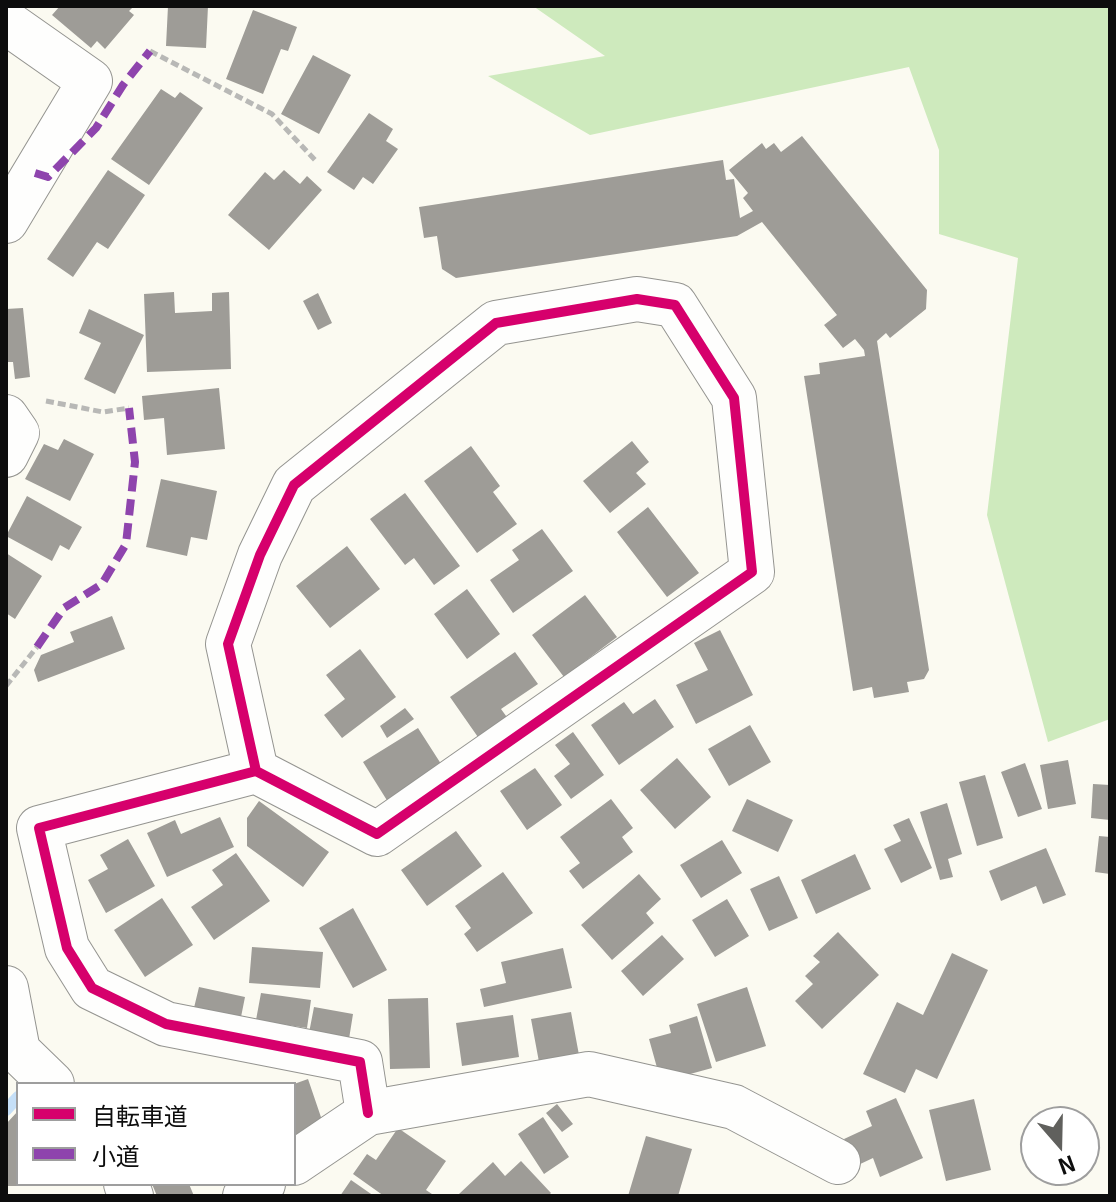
<!DOCTYPE html>
<meta charset="utf-8">
<style>
body{margin:0}
#map{position:relative;width:1116px;height:1202px;overflow:hidden;background:#fbfaf1;font-family:Georgia,"Noto Sans JP",serif}
canvas{display:block}
.frame{position:absolute;inset:0;border:8px solid #0d0d0d;pointer-events:none}
.legend{position:absolute;left:16px;top:1082px;width:280px;height:104px;box-sizing:border-box;background:#fff;border:2px solid #9e9e9e;margin:0;padding:10px 14px;list-style:none;font-size:24px;color:#0d0d0d}
.legend li{display:flex;align-items:center;gap:16px;height:40px}
.legend b{width:40px;border:2px solid #9e9e9e}
.north{position:absolute;left:1020px;top:1106px;width:80px;height:80px;box-sizing:border-box;background:#fff;border:2px solid #9e9e9e;border-radius:50%;rotate:160deg;font-size:22px;font-weight:700;line-height:32px;text-align:center;color:#0d0d0d}
.north::after{content:'';display:block;margin:auto;width:28px;height:36px;background:#60605d;clip-path:polygon(50% 0,100% 100%,50% 72%,0 100%)}
</style>
<div id="map">
<canvas width="1116" height="1202"></canvas>
<div class="frame"></div>
<ul class="legend">
<li><b style="height:10px;background:#d6006c"></b>自転車道</li>
<li><b style="height:10px;background:#8e44ad"></b>小道</li>
</ul>
<div class="north">N</div>
</div>
<script>
const ctx = document.querySelector('canvas').getContext('2d');
ctx.lineJoin = 'round';
function fillPath(path, color) { ctx.fillStyle = color; ctx.fill(path, 'evenodd'); }
function strokePath(path, color, width, dash) { ctx.strokeStyle = color; ctx.lineWidth = width; ctx.lineCap = dash ? 'butt' : 'round'; ctx.setLineDash(dash || []); ctx.stroke(path); }
const forest = new Path2D(`
 M533 6H1110V719L1048 742 987 515 1018 258 939 234V150L909 67 590 135 488 76 605 56Z`);
const stream = new Path2D(`
 M6 1110 18 1097`);
const building = new Path2D(`
 M60 6H134L129 11 134 15 105 49 97 41 91 48 52 15Z
 M168 6H208L206 48 166 46Z
 M253 10 297 27 288 51 281 49 263 94 226 79Z
 M313 55 351 75 319 134 281 114Z
 M161 89 175 98 180 92 203 108 149 185 111 159Z
 M369 113 393 129 386 141 398 149 373 184 363 177 354 190 327 172Z
 M802 136 927 290 926 309 890 338 886 333 877 341 929 670 924 679 907 682 909 692 874 698 872 687 853 691 804 376 820 374 819 363 865 356 864 350 855 339 843 348 824 325 837 315 762 222 737 236 456 278 442 269 437 236 424 238 419 207 723 160 726 180 734 179 740 218 753 211 743 198 748 193 729 170 762 143 766 149 774 143 781 152Z
 M108 170 145 195 108 249 97 242 73 277 47 259Z
 M284 170 300 184 307 176 322 190 269 250 228 215 265 172 274 180Z
 M174 292 175 313 212 311V293L229 292 231 369 147 372 144 294Z
 M318 293 332 323 318 330 303 301Z
 M23 308 30 377 15 379 13 362H6V309Z
 M89 309 144 335 115 394 84 379 101 343 79 333Z
 M219 388 225 449 167 455 164 418 144 420 142 396Z
 M64 439 94 454 70 501 25 479 44 444 58 450Z
 M632 441 649 462 636 473 646 484 610 513 583 481Z
 M471 446 500 486 493 492 517 524 477 553 424 481Z
 M161 479 217 491 207 540 191 537 187 556 146 547Z
 M405 493 460 566 434 585 414 558 405 565 370 519Z
 M27 496 82 527 69 550 60 545 52 561 6 536Z
 M648 507 699 573 667 597 617 532Z
 M542 529 573 571 513 613 490 580 519 560 512 550Z
 M347 546 380 589 330 628 296 586Z
 M6 553 42 576 15 619 6 613Z
 M467 589 500 634 467 659 434 614Z
 M585 595 617 637 564 677 532 635Z
 M112 616 125 649 38 682 34 670 41 655 74 642 70 632Z
 M720 630 753 695 696 724 676 685 708 670 694 643Z
 M360 649 396 697 342 738 324 715 345 699 326 675Z
 M515 652 538 684 501 709 509 720 480 740 450 697Z
 M655 699 674 727 619 765 591 725 624 702 633 714Z
 M405 708 414 719 387 738 380 726Z
 M750 725 771 762 729 786 708 749Z
 M418 728 443 767 388 802 363 762Z
 M573 732 604 775 571 799 554 776 570 764 555 745Z
 M677 758 711 797 675 829 640 790Z
 M1068 760 1076 804 1048 809 1040 765Z
 M1025 763 1042 809 1018 817 1001 772Z
 M535 768 562 805 527 830 500 791Z
 M985 775 1003 838 977 846 959 782Z
 M1093 784 1110 785V820L1091 818Z
 M611 799 633 828 622 837 633 852 583 889 569 871 580 863 560 837Z
 M747 799 793 820 778 852 732 831Z
 M259 801 329 852 303 887 247 846V818Z
 M947 803 962 854 948 859 953 877 940 880 920 812Z
 M220 817 234 847 167 877 147 833 175 820 181 834Z
 M909 818 932 868 901 883 884 849 901 841 893 825Z
 M456 831 482 866 427 906 401 870Z
 M1099 836 1110 837V874L1095 872Z
 M128 839 155 886 106 913 88 880 108 869 100 855Z
 M722 840 742 873 701 898 680 865Z
 M1046 848 1066 895 1043 904 1036 886 1001 901 989 871Z
 M236 853 270 901 214 940 191 907 223 885 212 870Z
 M855 854 871 889 816 914 801 880Z
 M503 872 533 913 477 952 464 934 471 928 455 906Z
 M639 874 661 899 646 913 654 923 612 960 581 925Z
 M779 876 798 918 769 931 750 889Z
 M162 898 193 945 145 977 114 930Z
 M727 899 749 936 715 957 692 920Z
 M353 908 387 970 353 988 319 928Z
 M838 932 879 975 822 1029 795 1001 813 984 805 976 820 962 813 956Z
 M662 935 684 959 643 996 621 971Z
 M252 947 323 952 320 988 249 983Z
 M563 948 572 988 484 1007 480 989 506 983 501 962Z
 M952 953 988 970 937 1079 916 1069 905 1093 863 1074 897 1002 923 1015Z
 M199 987 245 997 240 1022 193 1012Z
 M747 987 766 1046 716 1062 697 1004Z
 M261 993 311 1000 307 1028 256 1020Z
 M428 998 430 1068 390 1069 388 999Z
 M314 1007 353 1014 349 1039 309 1033Z
 M571 1012 579 1055 539 1062 531 1019Z
 M513 1015 519 1057 462 1066 456 1023Z
 M697 1016 712 1068 661 1082 649 1039 671 1033 669 1025Z
 M308 1079 324 1126 294 1137V1084Z
 M896 1098 923 1158 880 1177 873 1158 856 1166 844 1139 872 1126 866 1111Z
 M974 1099 991 1170 946 1181 929 1110Z
 M557 1104 573 1124 562 1132 546 1113Z
 M18 1111V1186H6V1124Z
 M543 1117 569 1157 544 1174 518 1134Z
 M398 1128 446 1161 426 1190 435 1196H384L353 1174 367 1154 376 1160Z
 M646 1136 692 1149 678 1196H628Z
 M521 1161 551 1193 548 1196 459 1194 493 1162 505 1176Z
 M351 1180 374 1196H340Z
 M152 1184H189L194 1196H157Z`);
const path = new Path2D(`
 M150 51 272 114 315 160
 M46 401 103 412 129 408
 M6 686 37 647`);
const minor = new Path2D(`
 M6 22 90 81 6 221
 M6 417 17 433 6 455
 M256 771 377 834 752 572 734 398 675 305 637 299 496 323 294 485 260 555 228 644 256 771 39 828 67 948 92 988 166 1024 360 1062 368 1113
 M6 988 18 1051 52 1084
 M294 1163 368 1113 589 1074 734 1107 838 1162
 M126 1184 131 1196
 M245 1196 263 1184`);
const quiet = new Path2D(`
 M35 173 48 177 96 128 123 85 150 51
 M37 647 64 608 102 584 126 544 135 462 129 408`);
const cycleway = new Path2D(`
 M256 771 377 834 752 572 734 398 675 305 637 299 496 323 294 485 260 555 228 644 256 771 39 828 67 948 92 988 166 1024 360 1062 368 1113`);
fillPath(forest, '#ceeabd');
strokePath(stream, '#c5dff7', 12);
fillPath(building, '#9e9c97');
strokePath(minor, '#949490', 46);
strokePath(path, '#b8b8b6', 5, [8, 4]);
strokePath(minor, '#fefefd', 44);
strokePath(quiet, '#8e44ad', 8, [16, 8]);
strokePath(cycleway, '#d6006c', 10);
</script>
